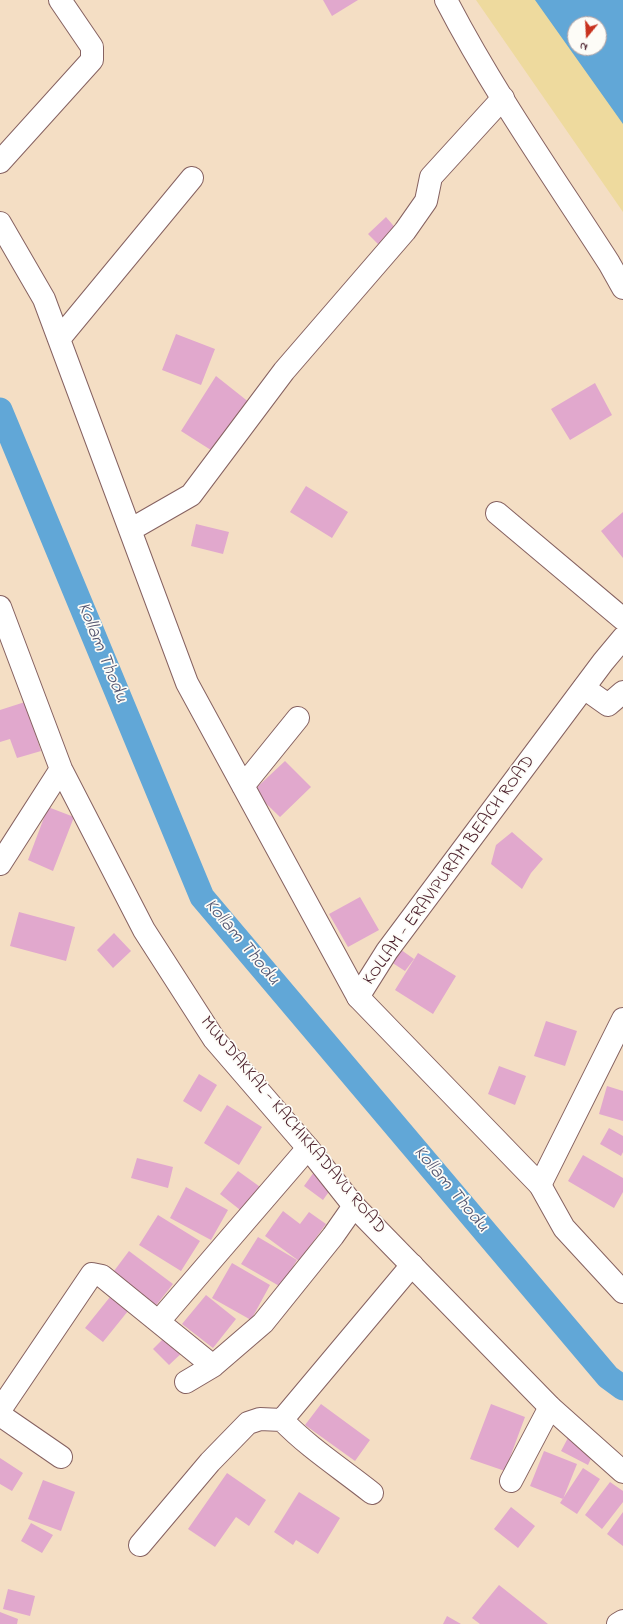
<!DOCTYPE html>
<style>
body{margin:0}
#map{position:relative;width:623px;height:1624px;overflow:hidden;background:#f4dec4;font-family:"Indie Flower",sans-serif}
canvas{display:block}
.north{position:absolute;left:567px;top:16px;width:40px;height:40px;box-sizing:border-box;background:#fdfcf7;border:1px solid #b5a4a5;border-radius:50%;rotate:198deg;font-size:11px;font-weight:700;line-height:16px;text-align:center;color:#4a1f2b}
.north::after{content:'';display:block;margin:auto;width:14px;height:18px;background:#c8321e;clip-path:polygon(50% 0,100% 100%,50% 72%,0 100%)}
</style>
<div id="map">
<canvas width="623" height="1624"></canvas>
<div class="north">N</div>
</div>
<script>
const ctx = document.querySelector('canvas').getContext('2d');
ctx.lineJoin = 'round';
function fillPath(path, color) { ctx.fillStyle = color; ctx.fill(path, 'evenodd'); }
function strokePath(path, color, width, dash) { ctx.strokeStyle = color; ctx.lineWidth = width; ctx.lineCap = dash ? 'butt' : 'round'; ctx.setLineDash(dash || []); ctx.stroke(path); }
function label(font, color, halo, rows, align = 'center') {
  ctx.font = font + ' "Indie Flower",sans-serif'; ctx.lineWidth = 3.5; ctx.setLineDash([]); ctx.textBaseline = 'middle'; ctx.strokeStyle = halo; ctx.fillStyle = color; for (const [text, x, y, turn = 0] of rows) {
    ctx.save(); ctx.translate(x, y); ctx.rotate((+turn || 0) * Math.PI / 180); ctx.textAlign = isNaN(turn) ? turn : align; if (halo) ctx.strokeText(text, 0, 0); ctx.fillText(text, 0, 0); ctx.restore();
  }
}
const sand = new Path2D(`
 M476 0H623V212ZM575 24H599V48H575Z`);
const water = new Path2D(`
 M535 0H623V124ZM575 24H599V48H575Z`);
const canal = new Path2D(`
 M0 410 202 897 608 1377 623 1388`);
const building = new Path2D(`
 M323 0H358L332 16Z
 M386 217 398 231 378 244 368 234Z
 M176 334 215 349 201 385 162 370Z
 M216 376 250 403 214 452 181 431Z
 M595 383 612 415 570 440 551 409Z
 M306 486 348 512 332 538 290 512Z
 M623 512V558L601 531Z
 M196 524 229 532 223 554 191 546Z
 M25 702 41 751 17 758 10 739 0 742V710Z
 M285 761 311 787 280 817 253 791Z
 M48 807 74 817 53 871 28 860Z
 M512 832 543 859 531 873 522 889 491 864 496 845Z
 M360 897 379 930 348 947 329 914Z
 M19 912 75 927 66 961 10 946Z
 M114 933 131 951 113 968 97 950Z
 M397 947 414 959 405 971 388 960Z
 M418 953 456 976 433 1014 395 990Z
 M546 1021 577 1031 565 1066 534 1056Z
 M499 1066 526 1076 515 1105 488 1094Z
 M199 1074 217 1085 201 1112 183 1101Z
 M607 1086 623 1091V1121L599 1114Z
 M227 1105 262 1127 239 1165 204 1143Z
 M609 1128 623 1136V1152L621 1156 600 1144Z
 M583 1155 623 1178V1192L614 1208 568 1181Z
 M137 1158 173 1167 168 1188 131 1178Z
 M238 1171 263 1189 244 1213 220 1194Z
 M314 1172 333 1186 323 1200 304 1186Z
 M186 1187 228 1210 211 1240 170 1218Z
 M283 1211 300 1224 309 1212 326 1224 299 1261 265 1236Z
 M158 1215 200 1241 181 1271 139 1245Z
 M258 1237 297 1260 281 1287 241 1264Z
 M129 1251 173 1284 154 1308 111 1275Z
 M232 1263 270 1285 251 1320 212 1298Z
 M206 1295 236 1319 213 1348 182 1324Z
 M110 1297 128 1311 103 1342 85 1328Z
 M169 1333 185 1350 169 1365 153 1349Z
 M321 1404 370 1440 355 1461 305 1425Z
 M491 1404 525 1417 505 1471 470 1459Z
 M569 1436 595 1450 588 1465 561 1451Z
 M544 1451 577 1464 563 1499 530 1486Z
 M0 1458 23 1473 12 1491 0 1484Z
 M583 1468 600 1479 577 1514 560 1503Z
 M227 1473 266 1500 249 1526 236 1517 215 1547 188 1529Z
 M43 1480 75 1492 61 1531 28 1519Z
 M610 1482 623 1491V1502L602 1529 585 1515Z
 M299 1492 340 1518 318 1554 296 1540 293 1545 274 1532Z
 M511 1507 535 1526 518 1548 494 1529Z
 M623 1512V1546L607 1534Z
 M31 1523 53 1535 42 1553 21 1541Z
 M499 1585 548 1624H480L472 1618Z
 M8 1589 35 1596 30 1616 3 1609Z
 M0 1612 18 1619 17 1624H0Z
 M447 1616 461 1624H443Z`);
const street = new Path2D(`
 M0 162 92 60V47L60 0
 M0 223 44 299 187 683 358 997
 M59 339 192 178
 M497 513 623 619
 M130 530 191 495 284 371 405 231 426 201 431 177 503 98
 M584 688 608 705 623 692
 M243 786 298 718
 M540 1185 623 1019
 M159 1321 308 1148
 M186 1382 213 1366
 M0 1410 92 1274 102 1276 213 1366 263 1323 333 1236 354 1206
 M0 1415 61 1457
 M282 1420C309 1448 342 1469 372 1493
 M511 1481 550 1407
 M140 1545 210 1462 248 1423 260 1419 282 1420 412 1265`);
const secondary = new Path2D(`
 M446 0C493 91 553 176 609 263L623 288
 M0 607 61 769 144 930 214 1039 308 1148 354 1206 550 1407 623 1472
 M623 638 603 662 387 951 358 997 540 1185 564 1228 623 1292
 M0 864 61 769
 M618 1624 623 1621`);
const streetNames = [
 ["KOLLAM - ERAVIPURAM BEACH ROAD",450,871,-54],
 ["MUNDAKKAL - KACHIKKADAVU ROAD",292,1126,50]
];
const waterNames = [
 ["Kollam Thodu",101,653,68],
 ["Kollam Thodu",241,943,50],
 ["Kollam Thodu",450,1190,50]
];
fillPath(sand, '#eeda9e');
fillPath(water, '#61a7d7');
strokePath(canal, '#61a7d7', 25);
fillPath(building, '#e1a8cd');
strokePath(street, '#866261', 24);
strokePath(secondary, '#866261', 24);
strokePath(street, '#fff', 22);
strokePath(secondary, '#fff', 22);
label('18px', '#4a1f2b', '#fdfcf7', streetNames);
label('italic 19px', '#535570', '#fdfcf7', waterNames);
</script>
